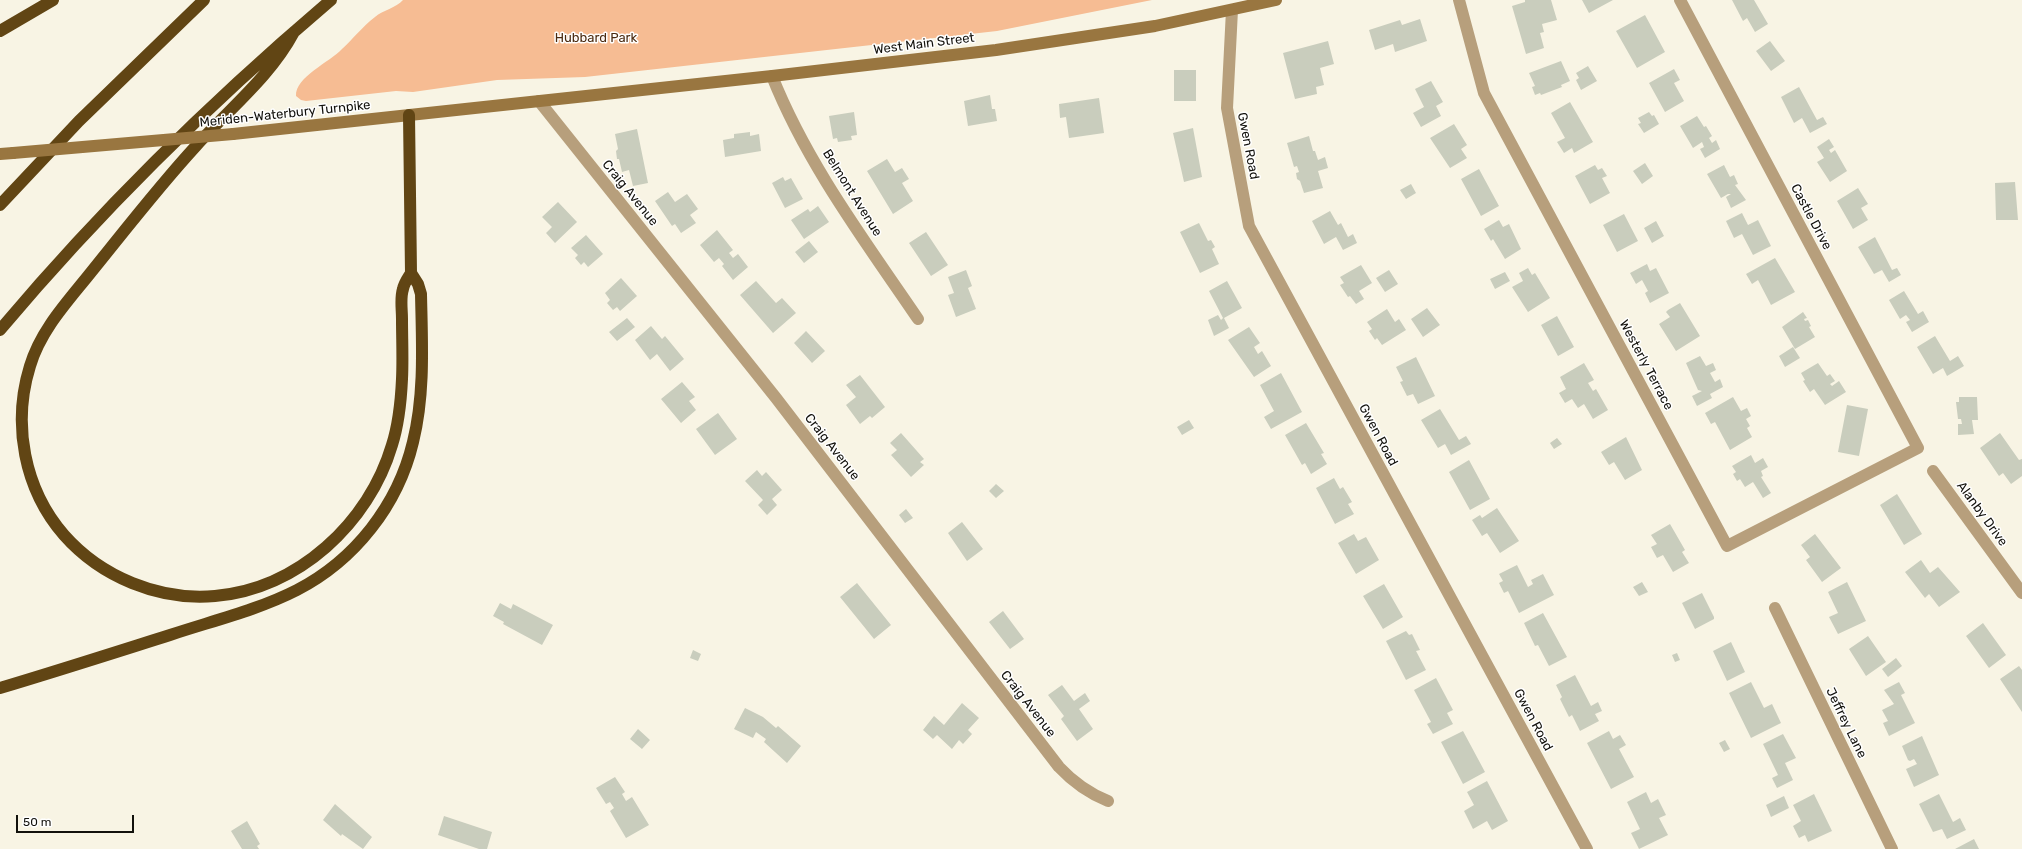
<!DOCTYPE html>
<style>
body{margin:0}
#map{position:relative;width:2022px;height:849px;overflow:hidden;background:#f8f4e4;font-family:Rubik,sans-serif}
canvas{display:block}
.scale{position:absolute;left:16px;top:815px;width:118px;height:18px;box-sizing:border-box;border:2px solid #12110c;border-top:0;padding-left:5px;font-size:12px;line-height:14px;white-space:nowrap;color:#12110c;-webkit-text-stroke:3px #fff;paint-order:stroke}
</style>
<div id="map">
<canvas width="2022" height="849"></canvas>
<div class="scale">50 m</div>
</div>
<script>
const ctx = document.querySelector('canvas').getContext('2d');
ctx.lineJoin = 'round';
function fillPath(path, color) { ctx.fillStyle = color; ctx.fill(path, 'evenodd'); }
function strokePath(path, color, width, dash) { ctx.strokeStyle = color; ctx.lineWidth = width; ctx.lineCap = dash ? 'butt' : 'round'; ctx.setLineDash(dash || []); ctx.stroke(path); }
function label(font, color, halo, rows, align = 'center') {
  ctx.font = font + ' Rubik,sans-serif'; ctx.lineWidth = 3; ctx.setLineDash([]); ctx.textBaseline = 'middle'; ctx.strokeStyle = halo; ctx.fillStyle = color; for (const [text, x, y, turn = 0] of rows) {
    ctx.save(); ctx.translate(x, y); ctx.rotate((+turn || 0) * Math.PI / 180); ctx.textAlign = isNaN(turn) ? turn : align; if (halo) ctx.strokeText(text, 0, 0); ctx.fillText(text, 0, 0); ctx.restore();
  }
}
const green = new Path2D(`
 M403 0H1152L997 31 585 77 497 80 413 92 396 91 306 101 301 100 296 96C295 77 330 62 342 49 353 39 362 27 375 17 383 10 396 8 403 0Z`);
const building = new Path2D(`
 M1525 0H1551L1557 20 1542 24 1544 32 1540 33 1544 48 1526 54 1512 6 1525 2Z
 M1582 0H1613L1589 13Z
 M1732 0H1754L1768 24 1755 32 1747 18 1743 21Z
 M1645 15 1665 52 1637 68 1616 31Z
 M1420 19 1427 41 1395 52 1393 44 1375 50 1369 30 1400 20 1402 25Z
 M1328 41 1334 64 1320 68 1324 85 1316 87 1317 94 1295 99 1283 53Z
 M1770 41 1785 61 1771 71 1756 51Z
 M1561 61 1570 81 1561 85 1562 87 1541 95 1540 93 1535 95 1532 87 1535 86 1529 73Z
 M1588 66 1597 81 1581 90 1576 80 1579 78 1576 73Z
 M1674 69 1680 80 1674 83 1684 101 1665 112 1649 83Z
 M1174 70H1196V101H1174Z
 M1431 81 1443 102 1436 106 1441 116 1421 127 1413 113 1424 107 1415 89Z
 M1799 87 1817 120 1823 117 1827 124 1810 133 1802 118 1794 123 1781 97Z
 M990 95 992 109H995L997 121 968 126 964 101Z
 M1099 98 1104 133 1069 138 1066 117 1060 118 1059 104Z
 M1570 102 1593 142 1574 153 1572 148 1564 153 1557 142 1565 138 1551 113Z
 M854 112 857 135 851 136 852 140 838 142 837 138 833 139 829 116Z
 M1649 112 1652 116 1654 115 1659 124 1644 133 1638 124 1641 123 1638 118Z
 M1697 116 1704 127 1706 126 1712 136 1709 138 1712 143 1716 140 1720 149 1705 158 1700 149 1704 147 1702 142 1693 148 1680 126Z
 M1454 124 1467 145 1461 149 1467 158 1450 168 1430 138Z
 M1193 128 1202 177 1184 182 1173 133Z
 M637 129 648 183 633 186 629 170 622 172 619 159H617L616 151 618 149 615 134Z
 M750 132V136L759 134 761 151 725 157 723 140 734 138V134Z
 M1309 136 1313 151H1315L1318 160 1325 157 1328 168 1318 171 1323 188 1304 193 1300 181 1297 179 1296 173 1299 172 1297 166 1294 167 1287 143Z
 M1829 139 1834 147 1829 150 1831 153 1835 150 1847 171 1830 182 1817 162 1824 158 1817 147Z
 M887 159 895 172 902 168 909 179 902 183 913 201 893 214 867 171Z
 M1645 163 1653 176 1642 184 1633 171Z
 M1595 165 1598 170 1602 168 1607 176 1602 178 1610 193 1590 204 1575 176Z
 M1724 165 1730 177 1734 175 1738 184 1735 185 1746 200 1731 208 1726 197 1731 194H1728L1721 198 1707 174Z
 M1479 169 1499 206 1481 216 1461 179Z
 M783 177 785 181 791 178 803 199 785 208 772 183Z
 M2015 182 2018 220H1996L1995 183Z
 M1411 184 1416 193 1406 199 1400 190Z
 M1858 188 1868 204 1861 208 1868 220 1853 229 1837 201Z
 M668 192 675 202 687 194 698 209 690 215 696 223 681 233 675 224 672 226 655 201Z
 M558 202 577 222 555 243 546 233 552 227 542 217Z
 M818 206 829 222 804 239 791 220 808 209 810 212Z
 M1330 211 1338 225 1341 223 1348 237 1353 234 1357 243 1343 250 1336 237 1324 244 1312 221Z
 M1742 213 1748 225 1758 220 1771 246 1753 255 1742 234 1734 238 1726 221Z
 M1624 214 1638 241 1617 252 1603 225Z
 M1499 220 1503 227 1509 224 1521 249 1505 259 1493 239 1491 241 1484 229Z
 M1656 221 1664 236 1652 243 1644 228Z
 M1199 223 1208 241 1211 240 1215 247 1212 249 1219 264 1200 273 1180 232Z
 M717 230 733 250 729 253 733 258 738 254 748 267 733 280 722 266 724 264 719 258 714 262 700 245Z
 M926 232 948 265 931 276 909 243Z
 M586 235 603 254 588 267 584 262 581 265 575 258 578 255 571 248Z
 M1875 237 1892 270 1897 268 1901 275 1889 282 1882 270 1874 274 1858 247Z
 M809 241 818 252 804 263 795 252Z
 M1775 258 1795 292 1771 305 1758 280 1752 284 1746 274Z
 M1647 264 1650 271 1656 268 1669 293 1650 303 1645 293 1648 291 1642 280 1636 284 1630 273Z
 M1361 265 1372 283 1359 291 1364 299 1356 304 1350 296 1348 297 1340 285 1344 283 1340 277Z
 M1528 268 1532 275 1535 273 1550 298 1528 312 1512 287 1523 281 1519 273Z
 M966 270 972 286 968 288 976 309 956 317 948 295 954 293 948 277Z
 M1389 270 1398 284 1385 292 1376 278Z
 M1505 272 1510 281 1495 289 1490 279Z
 M621 278 637 296 620 311 617 307 613 310 607 303 610 300 605 293Z
 M756 281 776 303 782 298 796 313 773 333 740 295Z
 M1227 281 1242 308 1224 318 1229 328 1214 336 1208 320 1218 315 1221 320 1223 318 1209 291Z
 M1904 291 1918 314 1923 311 1929 322 1912 332 1906 322 1910 320 1906 315 1900 319 1889 300Z
 M1680 303 1700 336 1676 351 1659 324 1670 317 1666 312 1668 310Z
 M1427 308 1440 325 1423 337 1411 319Z
 M1387 309 1395 322 1399 319 1406 330 1382 345 1377 338 1375 340 1369 331 1372 329 1367 322Z
 M1803 312 1807 318 1804 319 1805 321 1808 320 1811 326 1809 327 1815 337 1795 349 1782 327Z
 M1557 316 1574 347 1558 356 1541 325Z
 M627 318 635 327 617 341 609 332Z
 M651 326 662 339 665 336 684 359 670 371 657 354 650 360 635 340Z
 M1249 327 1260 343 1254 347 1258 354 1262 351 1271 366 1254 377 1228 340Z
 M806 331 825 351 812 363 794 343Z
 M1935 336 1950 361 1958 356 1964 366 1947 376 1943 368 1933 374 1917 347Z
 M1793 347 1800 358 1785 367 1779 356Z
 M1700 356 1706 366 1713 363 1716 370 1710 373 1715 382 1720 379 1723 387 1710 394 1712 398 1697 406 1692 396 1702 391 1698 390 1686 363Z
 M1416 357 1435 396 1418 404 1413 394 1407 396 1400 382 1403 381 1396 367Z
 M1584 363 1594 380 1588 383 1593 391 1596 389 1608 410 1593 419 1584 404 1578 408 1572 399 1565 403 1559 393 1566 389 1560 377Z
 M1818 363 1827 376 1830 374 1835 381 1830 384 1832 386 1839 381 1846 392 1825 405 1814 389 1810 392 1803 381 1805 380 1801 373Z
 M1281 373 1302 412 1271 429 1264 417 1274 411 1260 385Z
 M860 375 885 407 872 418 870 416 860 424 846 405 856 397 846 385Z
 M682 382 695 397 689 401 696 410 681 423 661 399Z
 M1733 397 1741 411 1747 408 1751 416 1746 419 1750 426 1747 428 1752 437 1730 450 1715 422 1711 424 1705 413Z
 M1959 397H1977L1978 420H1972L1974 434 1958 435V424H1962L1961 419H1958L1956 402H1959Z
 M1847 405 1868 409 1859 456 1838 452Z
 M1440 409 1459 440 1466 436 1471 444 1451 455 1445 444 1438 448 1421 420Z
 M718 413 737 439 715 455 696 429Z
 M1189 420 1194 428 1182 435 1177 427Z
 M1306 423 1324 453 1321 454 1327 464 1311 474 1305 463 1302 465 1285 435Z
 M901 433 924 459 920 462 924 465 911 477 891 455 897 450 890 443Z
 M2000 433 2019 460 2022 459V476L2011 484 2003 473 1999 476 1980 448Z
 M1626 437 1642 470 1625 480 1614 462 1609 465 1601 452Z
 M1557 438 1562 444 1554 449 1550 443Z
 M1751 455 1755 463 1763 458 1768 467 1761 471 1763 476 1761 477 1771 493 1763 498 1753 482 1745 487 1740 479 1737 481 1733 474 1736 472 1732 466Z
 M1469 460 1490 499 1470 510 1449 472Z
 M757 470 762 476 766 472 782 490 772 499 777 505 767 515 758 505 763 500 745 481Z
 M1334 478 1340 489 1343 487 1352 502 1348 504 1354 514 1335 524 1316 488Z
 M996 484 1004 491 996 498 989 491Z
 M1897 494 1922 534 1904 545 1880 505Z
 M1497 508 1519 541 1500 553 1487 533 1482 536 1472 520 1480 515 1482 518Z
 M906 509 913 518 905 523 899 515Z
 M962 522 983 549 967 561 948 533Z
 M1670 524 1685 550 1682 552 1689 563 1673 572 1663 555 1657 558 1651 547 1657 544 1651 535Z
 M1354 534 1358 541 1366 537 1379 560 1356 574 1338 543Z
 M1815 534 1841 568 1822 582 1806 560 1810 557 1801 545Z
 M1921 560 1930 573 1938 567 1960 592 1939 607 1929 594 1925 598 1905 572Z
 M1517 565 1528 587 1533 584 1531 580 1543 574 1554 595 1519 613 1508 591 1504 593 1499 583 1503 581 1499 574Z
 M1642 582 1648 592 1639 596 1633 587Z
 M1847 582 1866 621 1838 634 1829 617 1838 613 1828 592Z
 M857 583 891 625 874 639 840 597Z
 M1384 584 1403 617 1383 629 1363 596Z
 M1702 593 1714 617V619L1695 629 1682 603Z
 M500 603 511 609 513 604 553 625 542 645 503 624 504 622 493 616Z
 M1003 611 1024 639 1010 649 989 622Z
 M1543 613 1567 657 1549 666 1538 645 1535 646 1524 623Z
 M1983 623 2006 655 1989 668 1966 636Z
 M1406 631 1409 635 1412 634 1420 650 1416 651 1426 670 1406 680 1386 641Z
 M1868 636 1886 662 1866 676 1849 649Z
 M1731 642 1745 672 1727 681 1713 651Z
 M693 650 701 654 698 661 690 658Z
 M1677 653 1680 660 1675 662 1672 655Z
 M1896 658 1902 666 1888 677 1882 669Z
 M2019 666 2022 670V712L2000 679Z
 M1575 675 1591 706 1598 702 1602 711 1595 714 1599 721 1580 731 1572 715 1569 717 1560 699 1562 697 1556 685Z
 M1436 678 1453 710 1447 713 1453 724 1433 734 1427 724 1431 722 1414 690Z
 M1751 682 1764 708 1772 704 1781 723 1751 738 1729 693Z
 M1899 682 1905 693 1901 695 1915 723 1889 736 1883 723 1888 721 1882 710 1894 704 1884 690Z
 M1062 685 1074 701 1085 693 1090 701 1079 709 1093 729 1077 741 1061 719 1064 716 1048 695Z
 M962 703 979 718 968 730 972 734 963 744 959 740 952 749 937 735 933 739 923 730 934 716 944 725Z
 M745 708 763 717 776 728 778 726 801 746 787 763 764 742 766 739 756 732 753 738 734 729Z
 M638 729 650 740 642 749 630 739Z
 M1463 731 1485 772 1463 784 1441 742Z
 M1609 731 1613 739 1620 735 1626 745 1619 749 1634 777 1611 789 1587 743Z
 M1783 734 1796 758 1785 763 1793 780 1777 788 1772 778 1778 775 1763 744Z
 M1922 736 1939 775 1914 787 1906 769 1917 764 1914 759 1910 761 1908 760 1902 746Z
 M1725 740 1730 749 1724 752 1719 743Z
 M615 777 625 792 622 794 626 801 632 797 649 825 626 838 610 811 614 808 610 802 606 804 596 788Z
 M1487 781 1508 821 1492 830 1487 821 1473 829 1464 811 1474 805 1467 792Z
 M1646 792 1651 803 1658 799 1666 815 1659 818 1668 835 1639 849 1631 833 1640 829 1627 802Z
 M1814 794 1832 831 1808 842 1805 835 1799 838 1793 826 1801 821 1793 805Z
 M1939 794 1953 822 1960 818 1966 830 1947 839 1942 829 1933 832 1919 804Z
 M1784 796 1789 808 1771 817 1766 805Z
 M335 804 372 837 363 849 342 834 341 836 323 820Z
 M444 816 492 832 487 849H479L438 835Z
 M247 821 260 844 257 846 259 849H242L231 831Z
 M1974 839 1979 849H1955Z`);
const street = new Path2D(`
 M1459 0 1484 93 1727 546 1918 448 1680 0
 M1232 10 1227 108 1249 226 1587 849
 M772 76C807 164 865 241 918 319
 M539 101 776 398 1059 767C1074 783 1088 793 1108 801
 M1933 471 2022 593
 M1775 608 1892 849`);
const secondary = new Path2D(`
 M233 134 772 76 996 50 1155 26 1276 0
 M0 154 13 153`);
const highway = new Path2D(`
 M0 31 53 0
 M294 32C270 77 230 108 196 146 160 185 126 229 92 271 69 300 41 329 30 366 12 424 24 489 64 535 101 577 159 601 215 596 298 589 369 523 392 445 399 423 401 401 402 379 403 359 402 339 402 319 402 309 400 298 403 289 404 283 408 278 411 273
 M0 205 79 121 204 0
 M0 330C100 211 212 101 331 0
 M0 688C57 671 113 653 170 635 212 621 258 610 297 590 355 560 398 505 413 442 425 394 422 343 421 294L418 284 411 273 409 115`);
const secondaryBridge = new Path2D(`
 M13 153 233 134`);
const parkNames = [
 ["Hubbard Park",596,38]
];
const streetNames = [
 ["West Main Street",924,44,-7],
 ["Meriden-Waterbury Turnpike",285,114,-6],
 ["Gwen Road",1248,146,79],
 ["Craig Avenue",630,193,51],
 ["Belmont Avenue",852,193,58],
 ["Castle Drive",1811,217,62],
 ["Westerly Terrace",1646,365,62],
 ["Gwen Road",1378,435,62],
 ["Craig Avenue",832,447,52],
 ["Alanby Drive",1982,514,54],
 ["Craig Avenue",1028,704,52],
 ["Gwen Road",1533,720,62],
 ["Jeffrey Lane",1846,723,64]
];
fillPath(green, '#f6bc93');
fillPath(building, '#c9cdbd');
strokePath(street, '#b79f7c', 12);
strokePath(secondary, '#997640', 12);
strokePath(highway, '#614514', 12);
strokePath(secondaryBridge, '#997640', 12);
label('13px', '#4a2a10', '#fff', parkNames);
label('13px', '#12110c', '#fff', streetNames);
</script>
